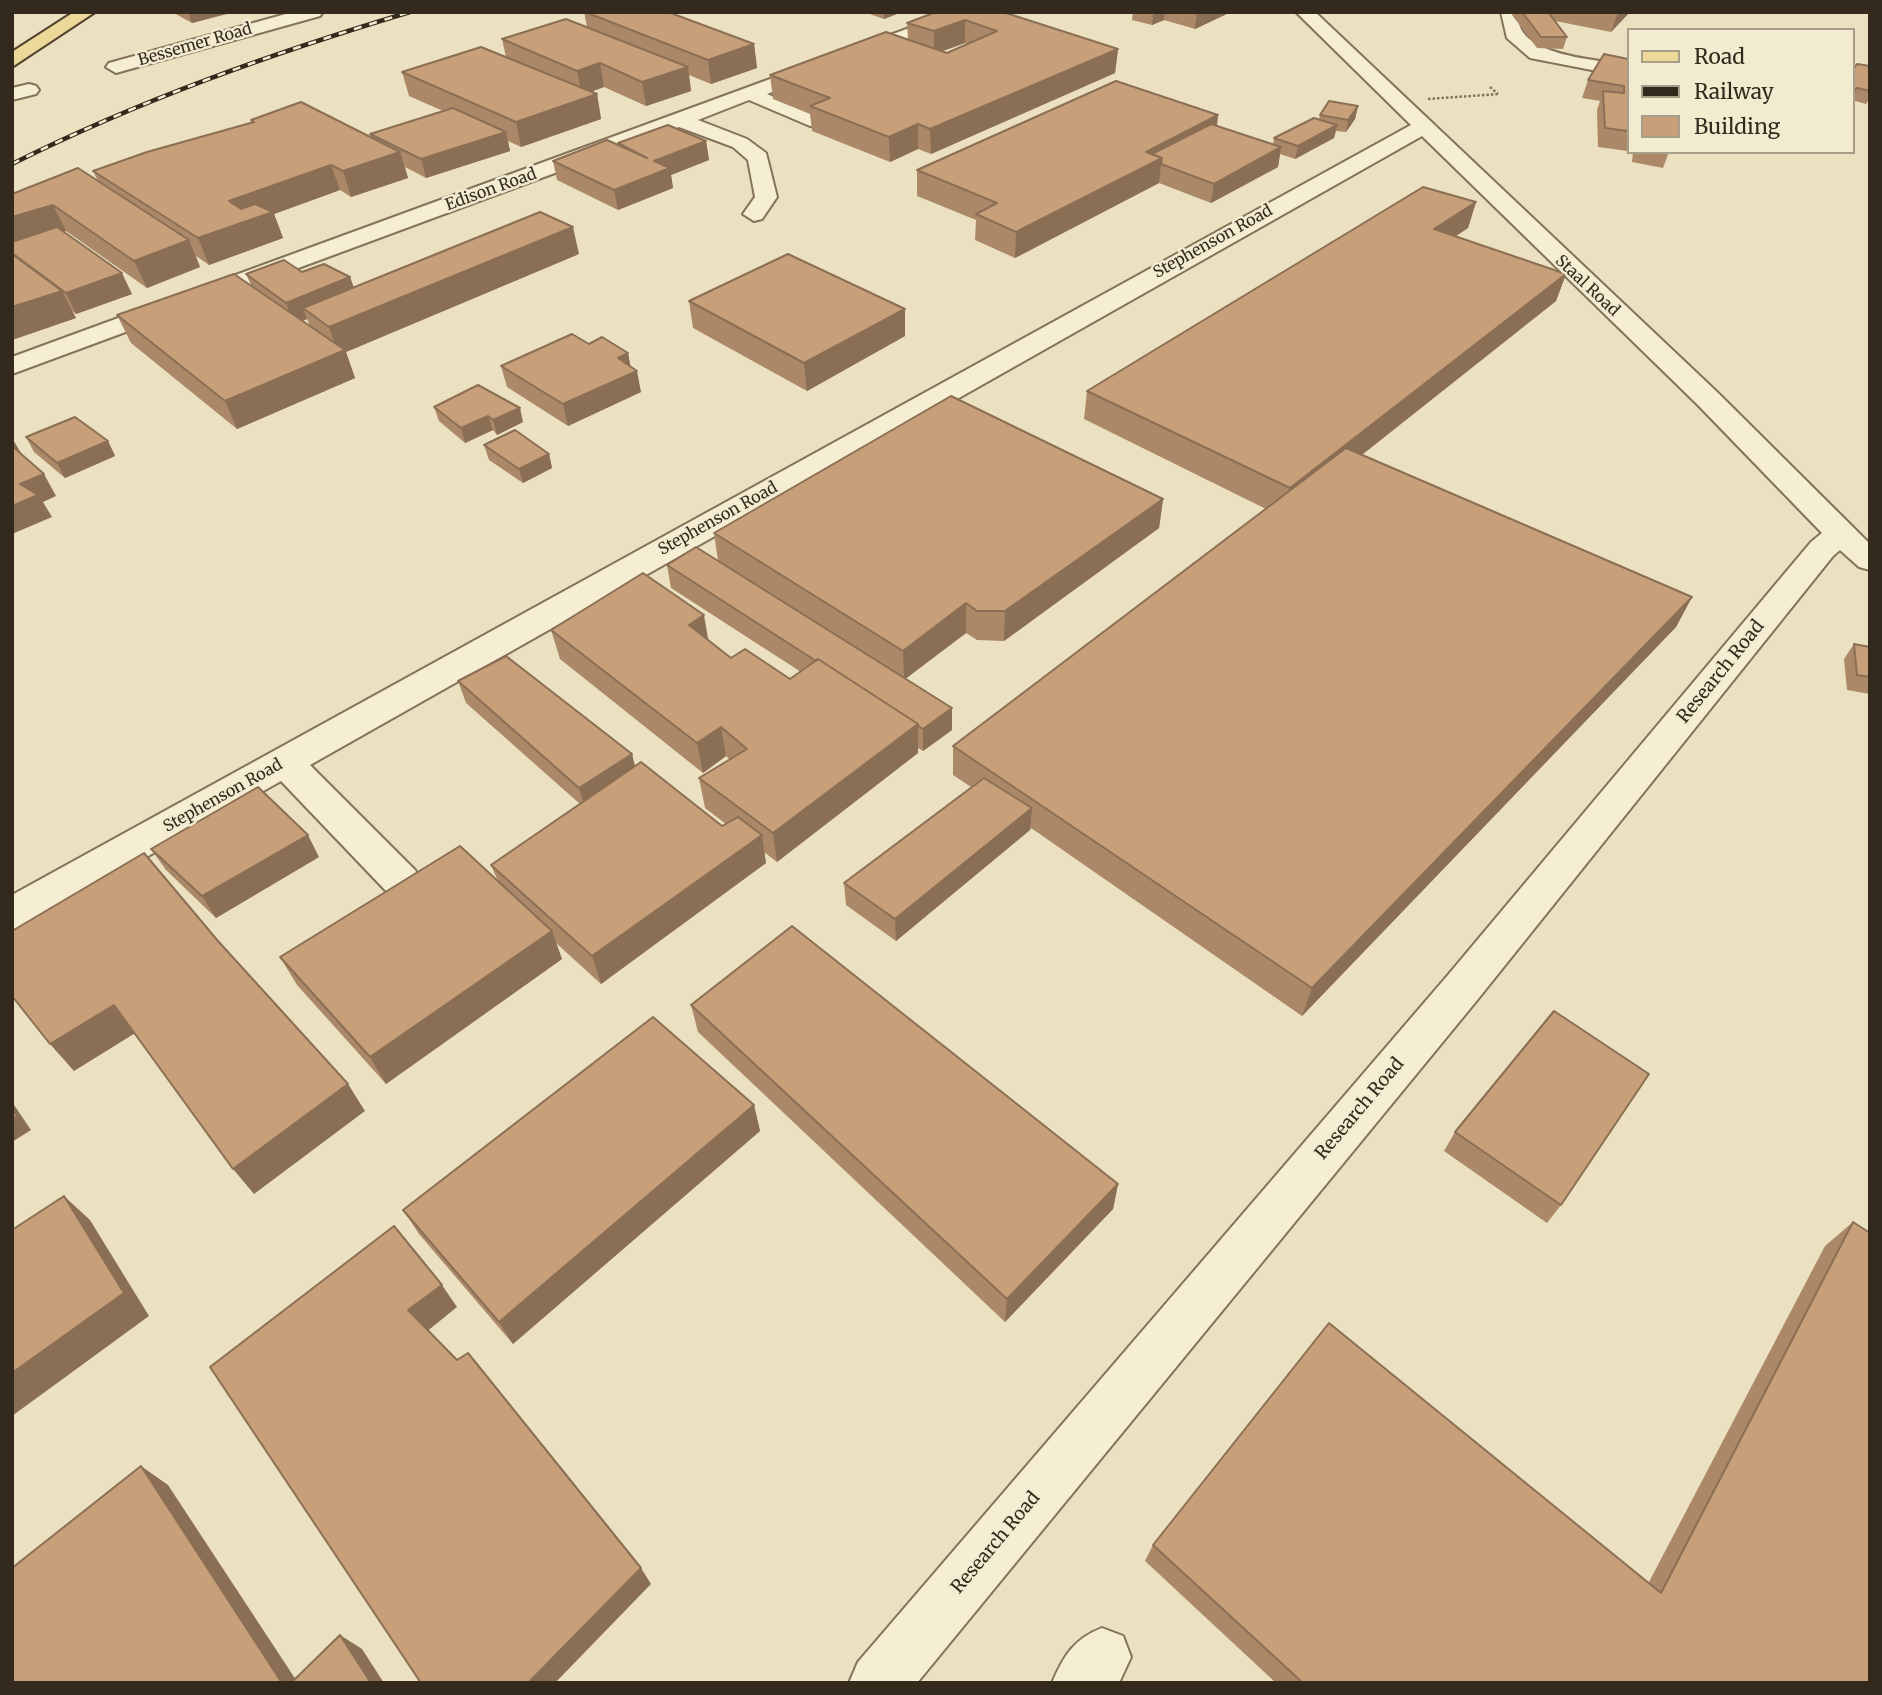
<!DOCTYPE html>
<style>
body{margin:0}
#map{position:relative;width:1882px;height:1695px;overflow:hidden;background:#ebe1c1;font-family:Merriweather,serif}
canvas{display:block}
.frame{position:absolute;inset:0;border:14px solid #332a1d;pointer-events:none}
.legend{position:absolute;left:1627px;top:28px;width:228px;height:126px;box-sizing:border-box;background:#f3ebd0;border:2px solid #a69e88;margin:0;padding:9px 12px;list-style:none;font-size:21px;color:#332a1d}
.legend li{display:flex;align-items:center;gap:14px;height:35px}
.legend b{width:35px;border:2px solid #a69e88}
</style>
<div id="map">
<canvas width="1882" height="1695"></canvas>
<div class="frame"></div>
<ul class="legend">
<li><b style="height:9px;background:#ecd99a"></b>Road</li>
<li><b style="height:9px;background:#332a1d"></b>Railway</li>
<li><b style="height:19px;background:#c79f79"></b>Building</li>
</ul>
</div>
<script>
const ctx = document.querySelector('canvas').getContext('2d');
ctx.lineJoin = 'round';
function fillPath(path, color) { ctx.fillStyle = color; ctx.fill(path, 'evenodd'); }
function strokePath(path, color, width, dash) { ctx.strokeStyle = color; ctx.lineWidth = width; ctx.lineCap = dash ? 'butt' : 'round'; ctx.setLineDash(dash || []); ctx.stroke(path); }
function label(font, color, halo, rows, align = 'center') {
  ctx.font = font + ' Merriweather,serif'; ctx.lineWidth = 5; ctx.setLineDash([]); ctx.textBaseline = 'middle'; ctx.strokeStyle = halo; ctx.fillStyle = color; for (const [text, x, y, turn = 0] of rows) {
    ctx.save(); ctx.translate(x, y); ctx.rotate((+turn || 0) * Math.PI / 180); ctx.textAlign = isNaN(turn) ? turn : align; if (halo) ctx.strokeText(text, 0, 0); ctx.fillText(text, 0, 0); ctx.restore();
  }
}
const stream = new Path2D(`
 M12 12H15L12 14Z`);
const path = new Path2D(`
 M1490 87 1498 94
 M1428 99 1499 94`);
const minor = new Path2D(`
 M293 12H323L320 16 123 71 116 73 106 67 109 63Z
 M953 12H979L767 94 824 118 827 122 824 126H810L749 100 698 120 747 139 766 153 777 197 762 219 754 221 743 214 755 197 748 160 733 147 679 127 12 374V357Z
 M1296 12H1315L1717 392 1870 544V570L1859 567 1840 550 1833 556 1478 999 917 1683H849L858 1662 1448 975 1811 542 1822 533 1697 404 1422 136 310 765 415 870 421 881 415 892 401 896 387 892 281 781 26 925 12 930V895L1411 125Z
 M1501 12H1519C1510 56 1600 60 1628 65V77L1530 58 1507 38Z
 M29 84 36 86 39 90 36 94 12 100V88Z
 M1102 1628 1123 1636 1131 1657 1119 1683H1052C1064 1655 1074 1639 1102 1628Z`);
const major = new Path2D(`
 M74 12H95L12 67V52Z`);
const rail = new Path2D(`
 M12 164C140 100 273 53 410 12`);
const wall = new Path2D(`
 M172 12H234L192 23Z
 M584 12 754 44 757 68 711 84 689 75 691 91 646 106 604 87 590 92 597 94 601 119 521 147 508 141 510 151 426 178 405 167 408 178 351 197 340 190 274 214 283 238 209 265 196 256 200 267 147 288 66 231 63 232 132 294 76 314 72 311 76 318 12 340V194L98 181 93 171 252 122 251 120 371 138 370 134 443 111 409 96 402 72 506 57 502 39 587 27Z
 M864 12H902L884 19Z
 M936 12 1118 49 1115 73 931 154 918 149 890 162 812 131 810 114 773 99 770 75 908 39 907 23ZM965 43 967 44 947 53 943 51Z
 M1133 12H1231L1195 29 1164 20 1152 25 1132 20Z
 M1513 12H1630L1611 32 1555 21 1567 37 1563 49 1537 48 1512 15Z
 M1628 59V151L1598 147 1597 110 1600 101 1582 98 1588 80Z
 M1870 66V98L1866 104 1852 100V71Z
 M1358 106 1355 119 1346 132 1336 131 1334 138 1295 159 1280 154 1278 167 1211 203 1159 183 1015 258 975 240 976 220 917 196V170L1218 115 1217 126 1273 145 1274 138 1319 119 1320 115Z
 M706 141 709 160 671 175 673 188 618 210 557 180 553 161 619 145 618 143Z
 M1633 152H1669L1663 168 1632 162Z
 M1476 202 1468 228 1456 236 1566 274 1556 301 1362 455 1692 597 1676 627 1302 1016 1031 828 1030 830 896 941 846 905 844 883 971 787 953 775V746L1266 509 1084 419 1087 391Z
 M579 254 346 352 355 378 237 429 131 343 117 315 251 285 246 274 302 272 350 277 354 288ZM307 319 310 326 302 321Z
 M689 301 905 336 807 391 693 328Z
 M589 344 628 353 630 366 641 392 568 426 507 387 501 366Z
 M434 407 523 422 497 435 493 430 465 443 439 421Z
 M26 437 108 441 115 456 65 478 34 452Z
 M484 445 549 454 552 468 523 483 489 460Z
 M1163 499 1159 528 1004 641 977 640 966 633 905 679 952 708V730L923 751 918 748V753L777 862 764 852 766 863 601 984 556 943 562 959 386 1084 297 985 280 957 498 881 491 865 580 804 466 703 458 681 632 754 635 766 722 826 726 824 705 808 699 778 730 760 726 756 703 773 560 659 551 630 709 641 731 658 790 679 801 672 671 588 667 565 718 561 714 533Z
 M1854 644 1870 647V694L1847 690 1844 659Z
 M151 849 319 857 216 918 166 870Z
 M691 1005 1118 1184 1113 1209 1005 1322 698 1032Z
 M754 1105 760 1131 513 1344 419 1234 403 1210Z
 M1455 1132 1561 1205 1547 1223 1444 1151Z
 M1853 1222 1870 1683H1276L1145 1561 1153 1545 1649 1582 1825 1246Z`);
const shadedWall = new Path2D(`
 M188 12H234L192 23Z
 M884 12H902L884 19Z
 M1153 12H1165L1164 20 1152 25Z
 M1197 12H1231L1195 29Z
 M1618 12H1630L1611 32Z
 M965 20V43L934 54V31Z
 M754 44 757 68 711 84 708 60Z
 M1118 49 1115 73 931 154 930 129Z
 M600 63 604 87 582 95 577 71Z
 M688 67 691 91 646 106 642 82Z
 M597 94 601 119 521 147 516 122Z
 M1358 106 1355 119 1346 132 1348 120Z
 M1218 115 1215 140 1161 164 1159 183 1015 258 1016 232 1146 152Z
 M918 124V149L890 162 889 137Z
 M1337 125 1334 138 1295 159 1298 146Z
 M506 132 510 151 426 178 421 159Z
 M706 141 709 160 671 175 673 188 618 210 614 190 654 161Z
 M1281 147 1278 167 1211 203 1214 184Z
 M400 152 408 178 351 197 343 171Z
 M331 165 340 190 274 214 283 238 209 265 198 238 229 201Z
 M1476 202 1468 228 1427 255 1434 229Z
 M53 205 66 231 17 246 12 237V217Z
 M573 227 579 254 346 352 355 378 237 429 225 401 338 353 329 327Z
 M189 240 200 267 147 288 134 261Z
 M122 273 132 294 76 314 66 293Z
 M1566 274 1556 301 1283 517 1290 488Z
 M350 277 357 297 303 308 307 319 294 324 286 303Z
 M62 291 76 318 12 340V307Z
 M905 309V336L807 391 804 363Z
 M628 353 632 374 637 371 641 392 568 426 563 404 618 358Z
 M520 408 523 422 497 435 493 420Z
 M488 416 493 430 465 443 461 428Z
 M12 438 21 453 12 457Z
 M108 441 115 456 65 478 57 463Z
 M549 454 552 468 523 483 519 469Z
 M44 474 56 496 43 502 52 517 12 534V506L20 484Z
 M1163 499 1159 528 1004 641 1005 611Z
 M1692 597 1676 627 1302 1016 1312 988Z
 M966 603V633L904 680 903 651Z
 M704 615 709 644 689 625Z
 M952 708V730L923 751V729Z
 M918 724V753L777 862 773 833Z
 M721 727 726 756 703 773 697 743Z
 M632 754 637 776 586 810 579 788Z
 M1032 808 1030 830 896 941 895 919Z
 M308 835 319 857 216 918 202 896Z
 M762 835 766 863 601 984 592 956Z
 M552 931 562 959 386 1084 370 1057Z
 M114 1005 137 1032 74 1071 50 1044Z
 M348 1084 365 1111 254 1194 233 1169Z
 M12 1102 31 1130 12 1142Z
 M754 1105 760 1131 513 1344 499 1322Z
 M1118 1184 1113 1209 1005 1322 1007 1299Z
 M64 1196 90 1220 149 1316 12 1416V1373Z
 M442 1285 457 1307 425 1333 408 1310Z
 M141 1466 168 1485 298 1683H282Z
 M641 1568 651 1584 555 1683H528Z
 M340 1635 362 1649 384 1683H371Z`);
const building = new Path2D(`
 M585 12H668L754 44 708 60Z
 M936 12H1003L1118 49 930 129 918 124 889 137 810 106 830 98 770 75 886 32 947 53 997 31 965 20 934 31 907 23Z
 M1522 12H1548L1567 37H1541Z
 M566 19 688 67 642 82 600 63 577 71 502 39Z
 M481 47 597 94 516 122 402 72Z
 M1604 54 1628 59V131L1605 128 1603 91 1624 93V86L1588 80Z
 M1857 64 1870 66V91L1857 88 1852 93V71Z
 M1116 81 1218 115 1146 152 1162 158 1016 232 976 214 997 203 917 170Z
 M1329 101 1358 106 1348 120 1320 115Z
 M301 102 400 152 343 171 331 165 229 201 241 209 255 204 273 212 198 238 93 171 147 152 254 122 251 120Z
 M453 108 506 132 421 159 370 134Z
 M1314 118 1337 125 1298 146 1274 138Z
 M1211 124 1281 147 1214 184 1161 164 1162 158 1152 154Z
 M668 125 706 141 654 161 670 168 614 190 553 161 607 140 647 158 618 143Z
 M78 168 189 240 134 261 53 205 12 217V194Z
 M1423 187 1476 202 1434 229 1566 274 1290 488 1087 391Z
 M540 212 573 227 329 327 303 308Z
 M57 227 122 273 66 293 12 253V242Z
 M12 254 62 291 12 307Z
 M788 254 905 309 804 363 689 301Z
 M284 260 302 272 324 264 350 277 286 303 246 274Z
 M234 274 345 350 225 401 117 315Z
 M572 334 589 344 602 337 628 353 618 358 637 371 563 404 501 366Z
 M478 385 520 408 493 420 488 416 461 428 434 407Z
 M951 396 1163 499 1005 611H977L966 603 903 651 714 533Z
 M75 417 108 441 57 463 26 437Z
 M515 430 549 454 519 469 484 445Z
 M12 446 44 474 20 484 38 495 12 506Z
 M1346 448 1692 597 1312 988 953 746Z
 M696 547 952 708 923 729 918 726V724L818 659 816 661 667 565Z
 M643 573 704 615 689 625 731 658 745 649 790 679 818 659 918 724 773 833 699 778 747 749 721 727 697 743 551 630Z
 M1854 644 1870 647V677L1857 675Z
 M506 656 632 754 579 788 458 681Z
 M641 762 722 826 738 817 762 835 592 956 491 865Z
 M984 778 1032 808 895 919 844 883Z
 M258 787 308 835 202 896 151 849Z
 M460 846 552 931 370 1057 280 957Z
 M144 853 218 941 348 1084 233 1169 114 1005 50 1044 12 996V931Z
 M792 926 1118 1184 1007 1299 691 1005Z
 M1554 1011 1649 1074 1561 1205 1455 1132Z
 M653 1017 754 1105 499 1322 403 1210Z
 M12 1109 17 1116 12 1120Z
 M64 1196 124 1293 12 1373V1230Z
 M1853 1222 1870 1233V1683H1303L1153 1545 1329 1323 1661 1593Z
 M394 1226 442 1285 408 1310 457 1360 468 1353 641 1568 528 1683H421L210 1367Z
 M141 1466 282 1683H12V1568Z
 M340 1635 371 1683H291Z`);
const farStreetnames = [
 ["Bessemer Road",195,45,-16],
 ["Edison Road",491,190,-20],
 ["Stephenson Road",1213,242,-29],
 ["Staal Road",1587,286,43],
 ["Stephenson Road",718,519,-29],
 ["Stephenson Road",223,796,-29]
];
const streetNames = [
 ["Research Road",1721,672,-51],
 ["Research Road",1360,1109,-50],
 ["Research Road",996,1543,-50]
];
fillPath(stream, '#6b8a85');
strokePath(minor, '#83735a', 4);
strokePath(major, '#51412e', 4);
strokePath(path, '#83735a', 2.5, [2.5, 2]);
fillPath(minor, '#f6eed3');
fillPath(major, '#ecd99a');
strokePath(rail, '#332a1d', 4.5);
strokePath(rail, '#f3ebd0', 2.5, [8]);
fillPath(wall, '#ab8968');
fillPath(shadedWall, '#8b6f55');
fillPath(building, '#c79f79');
strokePath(building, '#8b6f55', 2);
label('16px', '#332a1d', '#f3ebd0', farStreetnames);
label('18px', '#332a1d', '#f3ebd0', streetNames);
</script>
